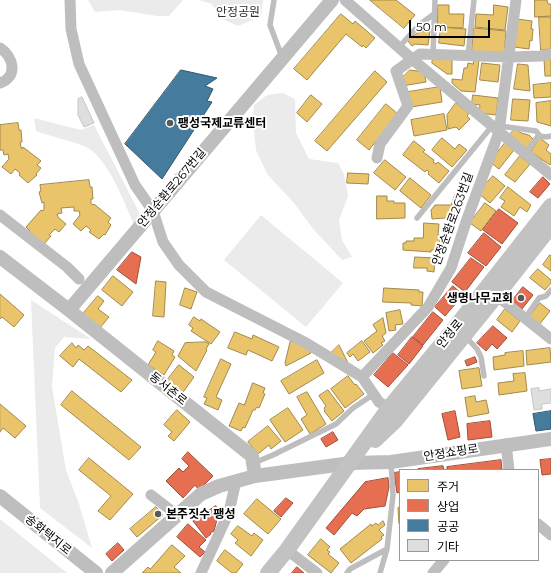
<!DOCTYPE html>
<meta charset="utf-8">
<style>
body{margin:0}
#map{position:relative;width:551px;height:573px;overflow:hidden;background:#fff;font-family:Montserrat,"Noto Sans KR",sans-serif}
canvas{display:block}
.legend{position:absolute;left:399px;top:469px;width:140px;height:92px;box-sizing:border-box;background:#fff;border:1px solid #999;margin:0;padding:5px 7px;list-style:none;font-size:12px;color:#000}
.legend li{display:flex;align-items:center;gap:8px;height:20px}
.legend b{width:20px;border:1px solid #999}
.scale{position:absolute;left:409px;top:20px;width:81px;height:18px;box-sizing:border-box;border:2px solid #000;border-top:0;padding-left:5px;font-size:12px;line-height:14px;white-space:nowrap;color:#000;-webkit-text-stroke:3px #fff;paint-order:stroke}
</style>
<div id="map">
<canvas width="551" height="573"></canvas>
<ul class="legend">
<li><b style="height:11px;background:#e9c46a"></b>주거</li>
<li><b style="height:11px;background:#e76f51"></b>상업</li>
<li><b style="height:11px;background:#457b9d"></b>공공</li>
<li><b style="height:11px;background:#dedede"></b>기타</li>
</ul>
<div class="scale">50 m</div>
</div>
<script>
const ctx = document.querySelector('canvas').getContext('2d');
ctx.lineJoin = 'round';
function fillPath(path, color) { ctx.fillStyle = color; ctx.fill(path, 'evenodd'); }
function strokePath(path, color, width, dash) { ctx.strokeStyle = color; ctx.lineWidth = width; ctx.lineCap = dash ? 'butt' : 'round'; ctx.setLineDash(dash || []); ctx.stroke(path); }
function label(font, color, halo, rows, align = 'center') {
  ctx.font = font + ' Montserrat,"Noto Sans KR",sans-serif'; ctx.lineWidth = 4; ctx.setLineDash([]); ctx.textBaseline = 'middle'; ctx.strokeStyle = halo; ctx.fillStyle = color; for (const [text, x, y, turn = 0] of rows) {
    ctx.save(); ctx.translate(x, y); ctx.rotate((+turn || 0) * Math.PI / 180); ctx.textAlign = isNaN(turn) ? turn : align; if (halo) ctx.strokeText(text, 0, 0); ctx.fillText(text, 0, 0); ctx.restore();
  }
}
const green = new Path2D(`
 M88 0H183L169 16H157L120 10 95 12Z
 M199 0H263L261 16 238 26 220 18 212 4Z
 M283 93 295 99 296 133 309 159 338 163 344 174 348 196 339 220 342 240 352 257 342 260 314 230 294 203 267 174 256 150 253 120 254 105 267 95Z
 M34 118 81 130 94 125 139 212V217L134 225C124 202 109 159 86 147 72 141 50 136 36 131Z
 M261 215 343 283 306 327 224 260Z
 M31 300 91 339 64 337 55 348 52 387 66 470 79 504 92 548 40 508Z
 M0 519 67 573H0Z`);
const homes = new Path2D(`
 M370 0H396L415 15 404 28Z
 M535 0H547L548 4H551V16L535 17Z
 M438 5H449V14H464L463 28 438 27Z
 M494 5 508 7 505 30 475 27 476 14 493 15Z
 M341 14 353 24 355 21 375 38 366 48 363 45 362 47 346 34 307 80 294 69Z
 M539 17H551V49L541 50Z
 M517 19 532 21 531 29H533L532 41 530 40 529 49 514 47Z
 M441 27 466 29 464 46 439 43Z
 M474 28 506 31 504 55 472 52Z
 M421 31H430L428 45 415 44 412 46 407 40Z
 M551 58V76H545L544 59Z
 M433 59H452V74H447L432 63Z
 M474 59 479 60 475 92 461 91 452 83V79L462 80 464 68H467L468 63 473 64Z
 M482 63 500 65 498 82 480 80Z
 M518 64 528 65 530 91 514 89Z
 M410 70 424 72 426 82 402 86 400 80Z
 M375 71 387 82 327 151 315 141Z
 M551 83V97L534 98 533 85Z
 M440 87 442 102 411 107 408 92Z
 M311 95 322 104 307 122 297 113Z
 M473 95 498 98 496 115 479 113 480 105 472 104Z
 M513 99 530 100 528 121 511 120Z
 M551 101V126L537 122 536 103Z
 M456 103 469 113 467 116 470 119 459 130 456 127 448 129 447 115Z
 M386 104 398 114 369 150 357 140Z
 M444 114 447 130 414 136 411 120Z
 M18 123 19 130H21L22 142H20L21 147 22 149 23 147 41 161 37 165 41 168 36 174 37 175 28 183 19 175 20 173 15 169 11 174 2 167 9 159 8 154 4 155 3 150H0V125Z
 M516 128 521 133 529 135 534 140 525 151 508 136Z
 M442 138 455 149 459 144 467 150 452 167 432 150Z
 M540 138 549 145 546 150 551 154V164L550 165 531 152Z
 M414 141 425 150 423 152 434 160 433 162 436 164 438 162 449 171 439 183 428 174 429 172 427 170 425 172 403 155Z
 M505 143 514 150 499 169 490 162Z
 M520 156 530 164 515 182 505 175Z
 M385 160 406 177 395 190 374 173Z
 M348 173 369 174 368 184 347 183Z
 M493 176 505 186 490 203 478 193Z
 M410 178 431 195 421 208 400 191Z
 M89 180 90 187H92L93 199H91V204L93 205 94 204 111 218 108 222 111 225 105 235 104 234 99 239 89 232 91 230 86 226 81 231 73 224 80 215 79 211H74V207L61 208 62 213 57 214 58 217 66 224 59 232 55 229 49 235 51 236 44 244 29 232 30 231 26 227 41 210 43 211 44 209V202L42 203 39 192 41 191 40 185Z
 M508 187 531 205 527 212 520 207 514 216 501 207 505 201 500 198Z
 M455 195 464 198 457 217 432 219 431 210 435 205H451Z
 M377 196H387V201H394V203H405V218L377 219Z
 M485 203 496 211 481 231 470 223Z
 M424 223 439 224 438 235H440L439 253H436V250H431V252L403 250V243H406V241H414V238H423Z
 M550 255 551 256V271L543 265Z
 M415 257 435 258 434 272 427 271V268H414Z
 M538 269 551 280V283L545 290 530 278Z
 M113 276 133 292 122 306 102 290Z
 M156 281 166 282 164 317 153 316Z
 M185 288 197 292 191 309 180 305Z
 M384 288 419 290V292H423L422 306 411 305V303L383 302Z
 M0 294 24 315 14 327 2 317 0 319Z
 M98 296 104 301 98 309 109 317 99 329 82 315Z
 M540 303 550 311 539 325 529 317Z
 M505 309 520 321 512 332 497 320Z
 M400 310 403 324 395 325 396 330 389 331 386 313Z
 M194 317 200 321 201 319 220 332 211 344 191 331 193 328 189 325Z
 M383 318 386 333 382 336 385 341 381 343 383 345 373 353 364 341 377 331 373 325Z
 M235 332 252 339 253 335 279 347 272 361 248 350 246 355 228 348Z
 M158 341 174 351 172 355 175 357 164 375 148 365 156 352 153 350Z
 M294 341 311 351V353L286 366 285 363 290 342Z
 M362 341 370 352 358 361 353 354 350 357 347 353Z
 M206 342 209 344 206 349 207 350 196 371 178 356 185 343Z
 M72 343 76 348 78 345 84 350 88 346 132 380 121 392 79 359 73 367 60 356Z
 M339 345 348 363 330 354Z
 M550 348 551 362 527 365 526 351Z
 M523 351 524 366 494 370 493 357 505 355V353Z
 M221 359 231 364 216 397 222 400 218 410 204 404 207 398 204 397Z
 M317 360 324 373 289 394 281 381Z
 M179 365 194 377 181 395 165 383Z
 M479 368 482 386 462 389 459 371Z
 M525 373 527 391 499 395 498 383 514 381 513 374Z
 M348 376 355 385 356 384 364 394 345 408 331 389Z
 M253 383 265 388 263 393 265 394 259 408 257 407 255 410H253L245 428 243 427 241 431 229 426 239 403 244 405Z
 M328 390 344 411 332 421 324 411 325 410 324 408 326 406 319 396Z
 M72 391 141 447 129 460 61 405Z
 M307 392 326 424 310 434 301 419 307 415 297 397Z
 M475 396 476 402 486 400 489 413 468 417 465 398Z
 M0 404 26 426 15 438 3 428 0 432Z
 M288 408 303 430 285 442 270 420Z
 M177 410 190 422 174 441 168 436 172 432 164 425Z
 M268 426 281 441 271 449 269 445 258 454 248 442Z
 M89 458 133 494 110 520 98 511 111 496 79 470Z
 M257 499 281 519 268 534 244 514Z
 M156 507 163 515 137 537 130 529Z
 M400 507V524H399L398 508Z
 M383 521 385 525 379 530 384 535 381 537 382 539 351 563 340 549 371 524 372 526 376 523 378 525Z
 M238 526 252 536 254 533 263 540 251 556 235 543 238 540 231 534Z
 M321 539 330 547 327 550 330 552 328 554 339 563 331 573 308 555Z
 M172 545 185 556 174 567 181 573H142L148 567 150 569Z
 M225 550 243 564 236 573H232L217 561Z`);
const shops = new Path2D(`
 M543 177 550 184 538 198 530 192Z
 M499 209 518 223 502 244 483 230Z
 M484 233 501 247 486 266 468 253Z
 M132 252 141 257 136 284 117 270Z
 M471 258 484 267 465 292 452 282Z
 M453 286 463 295 445 316 435 307Z
 M523 287 533 295 522 309 512 301Z
 M433 312 443 320 423 345 413 337Z
 M493 326 507 338 497 349 492 344 486 351 477 343Z
 M412 337 423 346 409 364 398 355Z
 M393 353 408 365 388 387 374 375Z
 M475 357 477 362 467 366 465 361Z
 M455 411 460 437 448 440 442 414Z
 M490 421 492 437 468 440 467 424Z
 M333 432 338 440 326 447 321 439Z
 M188 452 213 476 199 490 195 485 183 498 166 481 179 468 183 472 189 466 182 459Z
 M551 459V474L542 475 540 460Z
 M501 460 502 470H447V467Z
 M443 466 444 470H418V469Z
 M400 472V492L397 493 394 473Z
 M388 478 389 487 385 506 364 509 357 516 352 513 334 535 326 528 365 482Z
 M286 498 293 503 281 517 274 511Z
 M216 506 219 512 214 531 210 533 211 534 206 538 193 521Z
 M188 524 206 540 199 547 205 552 200 557 177 537Z
 M118 543 124 550 112 561 106 554Z
 M297 567 304 573H292Z`);
const public = new Path2D(`
 M181 70 217 78 205 86 213 89 207 101 212 102 162 179 125 144Z
 M551 411V429L536 431 533 414Z`);
const building = new Path2D(`
 M82 97 94 123 84 127 78 115V99Z
 M539 388V391L551 389V403L542 404V409L534 410 531 389Z`);
const service = new Path2D(`
 M274 0 270 25 282 57
 M399 47 419 25 434 14
 M433 54 435 0
 M468 55 474 0
 M500 126 536 131 540 136 546 137 551 136
 M525 154 539 135
 M417 218 492 126
 M525 318 539 298 546 296 551 290
 M465 336 477 349 481 357 484 376
 M254 463 273 455 336 424 353 408 374 394
 M347 573 350 569 387 549 393 495 391 462
 M380 573 387 549`);
const minor = new Path2D(`
 M70 0 71 29 79 64 135 185 153 211 163 242 179 265 206 292 306 343 362 377
 M345 0 412 59 551 175
 M0 48C14 57 18 77 0 83
 M377 158 380 144 408 106 396 71 420 54 510 57 541 56 551 54
 M0 215 67 267 79 279
 M491 291 551 339
 M389 408 379 402 362 377 428 307 451 268 466 222 499 132 516 0
 M506 444 509 470
 M151 495 177 515
 M538 524 551 535
 M287 550 317 573
 M201 573 229 512 236 481
 M433 573 444 560`);
const tertiary = new Path2D(`
 M0 257 69 310 252 456 255 476
 M69 310 332 0
 M0 496 96 573
 M112 573 201 494 219 486 255 476 351 463 391 462 551 439`);
const secondary = new Path2D(`
 M375 440 395 421 496 296 551 226
 M268 573 287 550 389 408 454 329 551 206`);
const markers = [
 [170,123,4,"#595959"],
 [521,298,4,"#595959"],
 [158,514,4,"#595959"]
];
const parkNames = [
 ["안정공원",238,12]
];
const poiNames = [
 ["팽성국제교류센터",178,123],
 ["생명나무교회",513,298,"right"],
 ["본주짓수 팽성",166,514]
];
const streetNames = [
 ["안정순환로267번길",172,188,-50],
 ["안정순환로263번길",453,219,-70],
 ["안정로",450,334,-51],
 ["동서촌로",168,389,39],
 ["안정쇼핑로",451,453,-9],
 ["송화택지로",48,535,39]
];
fillPath(green, '#ebebeb');
fillPath(homes, '#e9c46a');
strokePath(homes, '#a3894a', 1);
fillPath(shops, '#e76f51');
strokePath(shops, '#a24e39', 1);
fillPath(public, '#457b9d');
strokePath(public, '#30566e', 1);
fillPath(building, '#dedede');
strokePath(building, '#c6c6c6', 1);
strokePath(service, '#bebebe', 5.5);
strokePath(minor, '#bebebe', 11);
strokePath(tertiary, '#bebebe', 14);
strokePath(secondary, '#c2c2c2', 16);
for (const [x, y, r, color] of markers) { const dot = new Path2D(); dot.arc(x, y, r, 0, 2 * Math.PI); ctx.fillStyle = color; ctx.fill(dot); strokePath(dot, '#fff', 1.5); }
label('12px', '#313131', '#fff', parkNames);
label('bold 12px', '#000', '#fff', poiNames, 'left');
label('12px', '#000', '#fff', streetNames);
</script>
